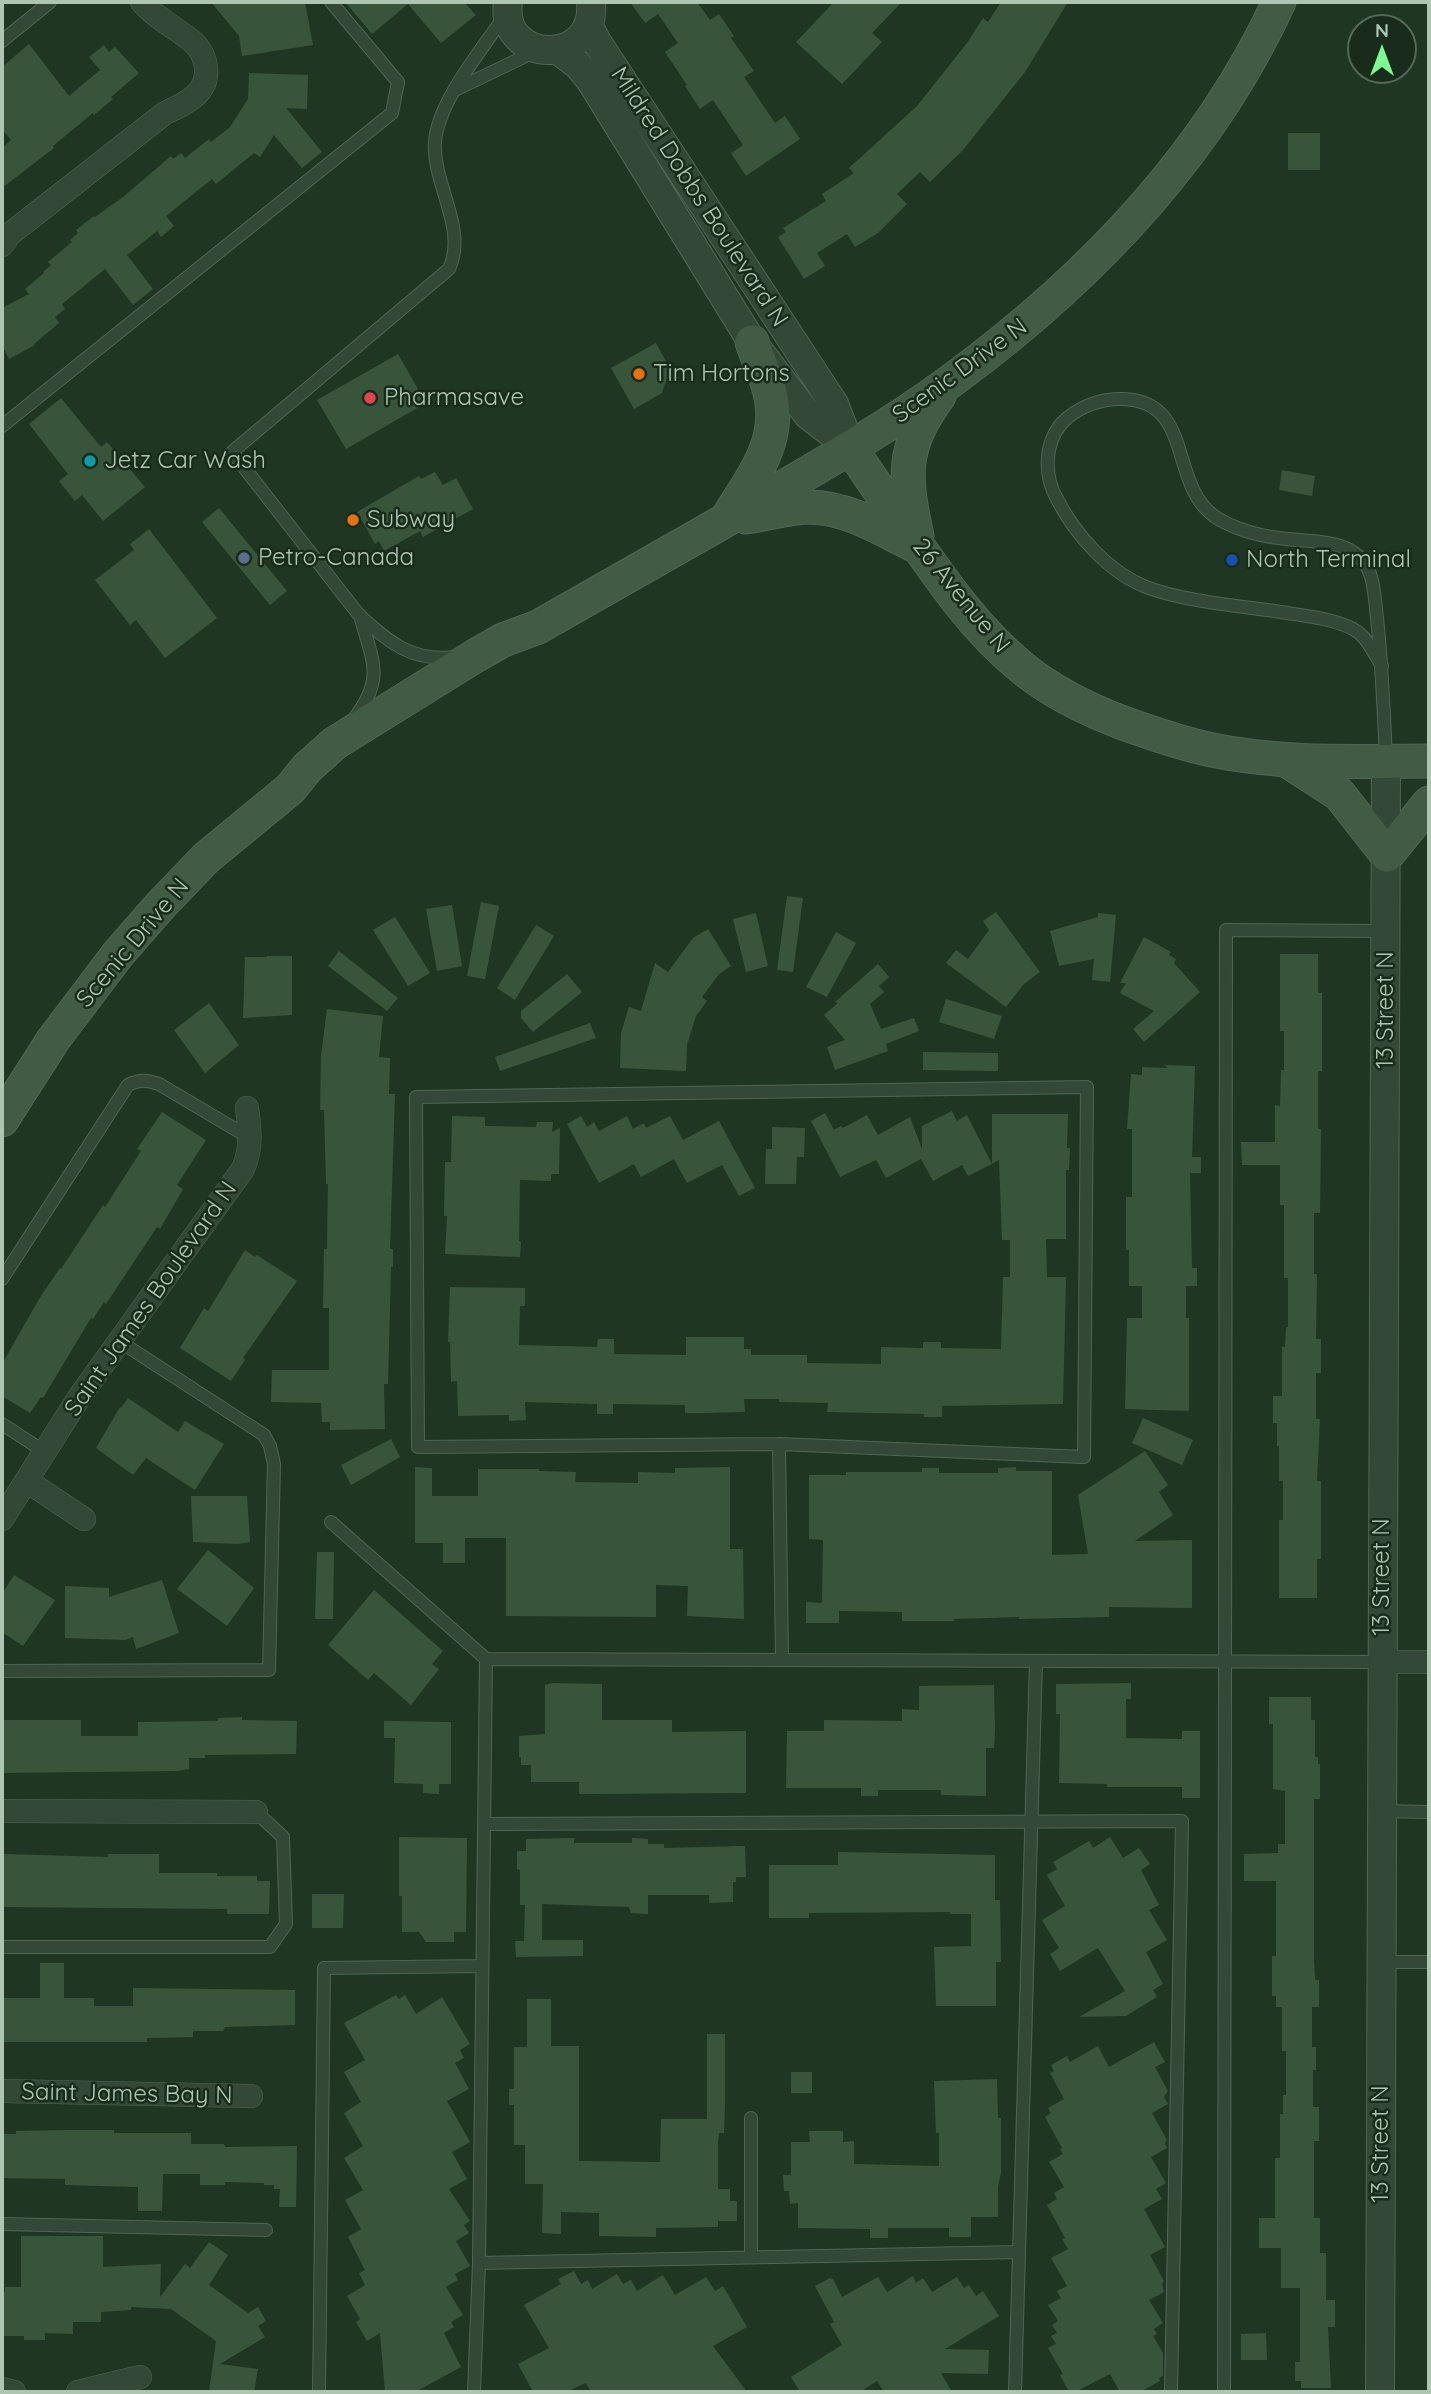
<!DOCTYPE html>
<style>
body{margin:0}
#map{position:relative;width:1431px;height:2394px;overflow:hidden;background:#1f3722;font-family:Quicksand,sans-serif}
canvas{display:block}
.frame{position:absolute;inset:0;border:4px solid #adc5b1;pointer-events:none}
.north{position:absolute;left:1347px;top:14px;width:70px;height:70px;box-sizing:border-box;background:#192c1b;border:2px solid #546957;border-radius:50%;rotate:0deg;font-size:19px;font-weight:700;line-height:28px;text-align:center;color:#adc5b1}
.north::after{content:'';display:block;margin:auto;width:24px;height:32px;background:#7dfa90;clip-path:polygon(50% 0,100% 100%,50% 72%,0 100%)}
</style>
<div id="map">
<canvas width="1431" height="2394"></canvas>
<div class="frame"></div>
<div class="north">N</div>
</div>
<script>
const ctx = document.querySelector('canvas').getContext('2d');
ctx.lineJoin = 'round';
function fillPath(path, color) { ctx.fillStyle = color; ctx.fill(path, 'evenodd'); }
function strokePath(path, color, width, dash) { ctx.strokeStyle = color; ctx.lineWidth = width; ctx.lineCap = dash ? 'butt' : 'round'; ctx.setLineDash(dash || []); ctx.stroke(path); }
function label(font, color, halo, rows, align = 'center') {
  ctx.font = font + ' Quicksand,sans-serif'; ctx.lineWidth = 5; ctx.setLineDash([]); ctx.textBaseline = 'middle'; ctx.strokeStyle = halo; ctx.fillStyle = color; for (const [text, x, y, turn = 0] of rows) {
    ctx.save(); ctx.translate(x, y); ctx.rotate((+turn || 0) * Math.PI / 180); ctx.textAlign = isNaN(turn) ? turn : align; if (halo) ctx.strokeText(text, 0, 0); ctx.fillText(text, 0, 0); ctx.restore();
  }
}
const building = new Path2D(`
 M211 2H305L313 45 242 56 239 36Z
 M345 2H464L476 15 441 43 408 4 372 34Z
 M630 2H697L710 20 719 14 734 36 731 38 754 71 744 77 775 123 785 116 800 139 746 176 731 153 743 145 713 100 700 109 685 86 687 85 665 52 678 43 658 14 645 23Z
 M834 2H902L872 33 882 42 842 84 796 42Z
 M1001 2H1068L1025 72 963 150 930 182 920 172 897 194 907 204 878 233 855 247 847 234 817 253 825 266 804 279 778 237 786 232 783 228 826 201 822 194 854 173 849 168 917 106 967 43 983 18 988 22Z
 M29 44 69 96 100 70 89 57 104 45 109 52 115 47 139 73 111 97 113 99 94 115 93 113 53 146 54 148 2 188V148L11 140 2 129V67Z
 M249 73 308 75 307 109 286 108 322 152 302 168 274 135 260 157 254 153 216 184 212 179 166 216 174 226 161 237 157 231 127 255 153 289 133 305 105 269 62 304 65 309 55 317 59 323 34 344 35 345 9 359 2 345V308L29 294 25 289 44 273 43 272 51 265 48 262 72 242 70 240 78 233 76 230 94 216 95 217 123 197 171 156 173 159 181 153 185 158 209 139 211 142 230 127 248 99Z
 M1288 133H1320V170H1288Z
 M656 343 670 369 662 393 634 409 611 368Z
 M398 354 426 403 346 449 317 400Z
 M61 398 101 447 107 442 145 487 103 521 82 495 75 501 59 481 68 474 29 424Z
 M1282 470 1315 476 1312 496 1279 490Z
 M435 472 443 485 456 478 473 509 423 537 420 531 384 551 379 541 375 544 357 512 419 476 421 479Z
 M219 508 287 591 270 605 202 522Z
 M149 529 217 618 165 658 136 620 130 625 95 580 134 550 130 544Z
 M787 896 803 898 793 972 777 970Z
 M481 902 499 906 485 979 467 976Z
 M452 905 462 966 437 971 426 909Z
 M996 912 1040 972 1023 985 1006 1007 946 963 956 950 968 959 989 930 983 921Z
 M756 913 768 966 746 972 733 919Z
 M1098 913 1116 915 1110 982 1092 980 1094 959 1059 966 1050 931 1098 917Z
 M395 917 430 973 408 986 373 930Z
 M536 925 554 936 515 1000 497 988Z
 M708 929 731 966 719 974 702 997 707 1001 696 1016 687 1045 686 1071 620 1068 621 1033 629 1007 641 1011 655 963 668 972 693 938Z
 M836 932 856 943 827 997 806 987Z
 M1144 937 1171 952 1169 955 1176 959 1174 963 1200 992 1144 1042 1133 1029 1154 1011 1120 993 1126 983H1120Z
 M339 951 398 998 387 1011 328 966Z
 M1280 954H1318V993H1322V1071H1318V1129H1321L1320 1213H1314V1274H1317L1316 1339H1321V1373H1316V1419H1320L1317 1481H1321V1559H1317V1598H1279V1520H1283V1481H1279V1446H1277V1423H1273V1396H1282V1347H1285L1286 1327H1288V1278H1284V1205H1280V1165H1242L1241 1142H1275V1105L1280 1106 1281 1070H1284V1031H1280Z
 M267 956H292V1015L243 1018 245 957H267Z
 M878 964 889 977 879 986 884 992 870 1004 881 1029 914 1018 919 1031 886 1044 888 1051 835 1070 827 1047 845 1040 824 1015 838 1003 835 1002Z
 M567 974 582 992 533 1032 521 1018V1011Z
 M946 999 1002 1016 994 1039 939 1022Z
 M209 1003 239 1045 205 1073 174 1030Z
 M327 1009 383 1016 379 1057 390 1058 389 1094H395L390 1249H393V1267H391L388 1384H384L385 1429 330 1430V1422H322L321 1403 271 1402 272 1370H329V1308H323L324 1249H327L328 1184H326L324 1110H320L321 1056Z
 M590 1023 596 1038 500 1071 495 1057Z
 M923 1052 998 1053V1071L923 1070Z
 M1164 1065 1195 1066 1192 1157H1201V1173H1190L1192 1268H1197V1286H1186V1318H1189V1411L1125 1409 1127 1318H1142V1286H1129V1250H1126V1197H1132V1129H1127L1131 1074 1142 1075V1067L1168 1068Z
 M952 1111 957 1121 967 1115 992 1164 968 1176 962 1165 933 1181 921 1159 886 1178 876 1160 840 1177 811 1121 825 1113 834 1130 841 1126 843 1128 867 1115 878 1135 910 1117 922 1149V1126Z
 M162 1112 206 1140 177 1185 183 1189 160 1229 157 1227 106 1304 104 1302 93 1319 91 1318 43 1398 41 1397 30 1413 2 1396V1364L39 1299 60 1268 61 1269 103 1205 105 1207 141 1151 137 1149Z
 M992 1114H1068L1067 1148H1070L1069 1170H1066V1239H1046L1047 1277H1066L1063 1404 942 1406V1417H924V1414L827 1412 828 1403 779 1402V1399H744L745 1412 703 1413H685V1405L613 1404V1414H597V1404L525 1402 526 1420 509 1421V1415L458 1416 457 1381 451 1382 450 1342H448L450 1287 525 1288V1306H520L519 1345 597 1347 598 1339H614V1354L686 1355V1337H744V1349H751V1355H807V1363L881 1364V1347L923 1348V1342H941V1348L1001 1349 1003 1277H1010V1240H1002L999 1160 992 1164Z
 M452 1116 485 1117V1126L536 1127 537 1122H553L552 1132 560 1128 559 1174H551V1181L520 1180 519 1241 521 1242 520 1257 445 1254 447 1216H444L445 1162H451Z
 M581 1116 587 1127 594 1122 599 1131 627 1116 633 1129 644 1123 646 1128 670 1116 683 1140 719 1121 755 1188 739 1196 722 1165 687 1183 674 1159 641 1177 634 1164 599 1183 567 1124Z
 M772 1127 805 1128 804 1157H797L796 1184H765L766 1149H772Z
 M245 1250 255 1257 257 1255 297 1281 243 1358 245 1360 231 1381 180 1348 204 1308 208 1311Z
 M128 1398 178 1432 185 1421 224 1444 195 1490 146 1458 133 1475 96 1448 120 1407 121 1408Z
 M1143 1418 1193 1440 1182 1465 1132 1443Z
 M391 1439 400 1457 351 1485 341 1465Z
 M1145 1451 1168 1485 1159 1492 1173 1515 1135 1541 1192 1540V1608L1109 1607V1617L1019 1619V1617L954 1619V1621H902V1612L839 1611V1623H806V1602L822 1603 823 1540 809 1539V1475H846V1472H922V1468H939V1473H998V1468L1016 1467V1471H1052V1555L1088 1554 1078 1495Z
 M415 1467 432 1468V1496H478V1469H539V1471L576 1472 575 1482 638 1483V1472L675 1473V1468L730 1467V1549H743L744 1619 687 1616 688 1586 656 1585V1617L506 1616V1538H465V1563H443V1543H415Z
 M191 1496H247L250 1542 237 1544 193 1542Z
 M208 1550 254 1588 227 1626 177 1589Z
 M317 1552H334L333 1619H315Z
 M14 1575 55 1600 23 1646 2 1632V1594Z
 M162 1580 179 1633 136 1649 133 1637 125 1640 65 1638V1586L109 1588V1597Z
 M374 1590 443 1651 432 1664 439 1669 411 1705 374 1673 368 1680 328 1645Z
 M553 1683 602 1684V1720H672V1732L746 1731V1793L579 1794V1782H531V1765H521V1757H519V1736L545 1734V1685Z
 M1131 1683V1699H1126V1738L1182 1739V1731H1200V1798H1182V1787H1107V1784L1059 1783 1060 1714H1056V1684Z
 M994 1685 995 1731 994 1748H986V1796L941 1795V1790H878V1796H861V1788H786L787 1731H824V1720L902 1721V1709L919 1710V1686Z
 M1269 1697H1311V1720H1315V1757H1318V1764H1320V1799H1314V1956L1315 1980H1319V2007H1312V2047H1316V2070H1313V2107H1319V2141H1314V2218H1320V2253H1326V2300H1335V2327H1328L1331 2388H1301V2381H1295V2362H1300V2288H1281V2248H1259V2218H1275V2158H1280V2114H1283V2095H1286V2051H1282V2007H1276V1996H1272V1956H1276V1881H1244V1854L1278 1853V1844H1285V1791L1273 1789V1724H1269Z
 M242 1717V1720L297 1721 296 1754 205 1755V1758H189V1769L178 1771 2 1773V1720H81V1736H138V1722L218 1721V1718Z
 M384 1721 451 1722V1784H439V1794L423 1793V1784L394 1783 395 1738H384Z
 M399 1837 467 1838 466 1932H454V1942H426L419 1932H402V1896H399Z
 M1110 1837 1123 1858 1139 1848 1150 1864 1141 1870 1159 1905 1149 1910 1167 1940 1146 1952 1163 1984 1153 1990 1157 1997 1126 2016 1079 2017 1125 1991 1098 1948 1060 1971 1050 1954 1059 1948 1042 1920 1065 1906 1047 1875 1057 1869 1053 1862 1089 1841 1093 1848Z
 M574 1838V1843H632V1838L648 1839V1844H664V1848L745 1846 746 1877H736V1882H733V1902L709 1903V1895H648V1914L631 1913 629 1907 542 1904V1940H583V1956L516 1957 515 1941H524L525 1905H520V1870L517 1869V1851H526V1839Z
 M838 1852 995 1855V1900H1000L1001 1962H996V2006H936L934 1947 971 1946V1914H950V1912L809 1913V1918H769V1865H838Z
 M2 1854 108 1857V1854H159V1873H217V1876H257V1881H270L269 1914H227V1909L2 1907Z
 M312 1894H344L343 1928H312Z
 M40 1963H64V1998H94V2006H133V1988L295 1990V2025L225 2027 223 2031H193V2037L147 2038V2042H2V1998H40Z
 M396 1995 399 1999 405 1995 416 2014 442 1997 470 2044 460 2050 464 2058 455 2063 469 2089 447 2101 470 2142 452 2152 467 2179 449 2189 470 2221 464 2225 469 2233 456 2241 470 2266 455 2274 458 2280 446 2287 463 2315 451 2322 454 2327 444 2333 461 2367 415 2392H385L380 2333 367 2341 356 2322 360 2319 347 2296 365 2285 359 2273 365 2270 348 2237 361 2229 345 2200 363 2190 344 2158 363 2146 344 2113 361 2102 344 2072 365 2060 344 2023Z
 M527 1999H551V2046H579V2161L660 2162 661 2119H707V2034H725V2103L724 2133H719L718 2143V2189H730V2201H737V2221H718V2227L656 2228V2237L599 2236V2213L561 2212V2234L542 2233 543 2184H525V2145H514V2105H509V2089H514V2047H527Z
 M1154 2042 1165 2062 1155 2067 1168 2091 1164 2097 1168 2104 1152 2113 1167 2140 1165 2143 1167 2148 1151 2157 1166 2183 1156 2189 1162 2199 1144 2209 1165 2247 1150 2255 1164 2281 1162 2284 1164 2292 1149 2300 1163 2323 1154 2329 1157 2334 1153 2336 1163 2353V2376L1159 2378 1160 2381 1140 2392H1120L1110 2374 1075 2392H1069L1060 2375 1063 2374 1048 2348 1056 2344 1051 2336 1057 2333 1052 2325 1058 2321 1048 2305 1061 2298 1057 2291 1067 2286 1051 2258 1068 2249 1062 2239 1065 2238 1047 2205 1057 2199 1054 2193 1064 2187 1049 2162 1063 2154 1060 2149 1062 2148 1045 2117 1051 2113 1048 2108 1064 2099 1050 2073 1054 2071 1051 2065 1067 2056 1070 2062 1098 2046 1109 2067Z
 M791 2072H812V2093H791Z
 M997 2079 998 2118H1001V2173L998 2186V2217H971V2237H949V2228H888V2238H870V2229L798 2228V2203L790 2204 789 2191H784L783 2175H791V2142H810L809 2131H843V2142L854 2141V2164L939 2166V2133H936L934 2081Z
 M66 2130H114V2133H191V2144H224L225 2147 297 2146 296 2207H279L280 2189H274V2185H264V2183L225 2182V2185H200V2174H163L162 2211H138V2187L65 2185V2179L2 2178V2134H16V2131Z
 M21 2236H103V2267L161 2264 160 2297 185 2264 190 2268 209 2242 228 2255 209 2285 248 2313 258 2307 266 2321 258 2326 265 2337 220 2364 258 2369 254 2392H209L216 2341 171 2309 131 2307V2310L101 2312V2322H73V2334L45 2333V2340H24V2336H2V2292H5V2287H21Z
 M574 2271 581 2284 588 2280 592 2289 617 2274 623 2284 631 2280 637 2291 663 2275 675 2295 706 2277 715 2291 723 2286 747 2327 713 2346 747 2392H591L586 2383 566 2392H533L518 2364 549 2348 524 2305 561 2284 558 2279Z
 M913 2276 916 2283 923 2278 932 2292 957 2277 964 2288 969 2285 976 2296 983 2291 999 2316 945 2349 989 2350 988 2374 941 2373 952 2392H884L877 2381 860 2392H800L791 2377 842 2345 830 2324 834 2322 815 2286 830 2278 833 2279 842 2297 878 2277 887 2292Z
 M1266 2333 1267 2360H1241V2334Z`);
const service = new Path2D(`
 M2 41 50 2
 M455 90 536 51
 M2 426 392 113 398 82 331 2
 M455 657C412 662 390 643 359 615L232 452 449 269C468 229 432 183 435 142 438 101 482 50 505 15
 M1382 666C1374 654 1367 636 1353 629 1332 618 1304 616 1281 612 1241 606 1182 601 1146 587 1108 572 1075 534 1057 499 1044 476 1044 445 1061 424 1076 407 1102 398 1123 399 1194 401 1169 484 1214 516 1231 528 1259 536 1279 538 1309 543 1354 536 1369 571 1375 585 1375 603 1377 618 1382 665 1384 713 1386 761
 M354 719C386 676 372 662 360 615
 M1087 1087 1084 1457 779 1444 418 1447 416 1097Z
 M2 1279 128 1085C140 1079 147 1080 159 1084L250 1138
 M2 1424 45 1452
 M779 1444 782 1660
 M331 1522 486 1659 1382 1662
 M2 1671 269 1670 274 1464 270 1446 264 1435 119 1341
 M1382 1811 1429 1812
 M484 1824 1182 1821 1171 2392
 M2 1947H270L286 1924 283 1837 256 1812
 M1382 1962H1429
 M2 2224 266 2230
 M751 2257V2118
 M479 2263 1019 2252
 M319 2392 324 1968 482 1966
 M474 2392 479 2263 486 1659
 M1015 2392 1036 1661
 M1224 2392 1226 930 1386 931`);
const minor = new Path2D(`
 M2 245 10 234 165 113C188 103 212 91 205 62 203 55 200 48 194 43 178 28 157 20 142 2
 M27 1481 84 1519
 M2 1519 80 1396 243 1169C252 1148 250 1130 247 1108
 M1382 1662H1429
 M2 1811 256 1812
 M2 2091 251 2096
 M2 2389 14 2392
 M78 2392 140 2377`);
const tertiary = new Path2D(`
 M508 2C499 64 597 68 591 2
 M588 25 597 42 834 404 851 448
 M558 50 578 65 591 81 752 342 808 415 851 448
 M1380 2392 1386 761`);
const secondary = new Path2D(`
 M851 448C870 478 891 507 911 536 943 582 976 630 1020 666 1051 692 1088 710 1126 724 1154 734 1183 744 1212 750 1283 765 1358 761 1429 761
 M728 517C749 482 778 447 772 404 770 383 758 361 752 342
 M746 517C767 514 790 507 811 507 850 508 884 531 918 547
 M917 536C904 476 901 447 939 396
 M1286 760 1339 794 1387 855 1429 803
 M2 1120 53 1040 118 954 160 906 206 858 290 789 307 768 335 743 475 656 503 640 538 627C613 584 688 542 763 499 827 462 891 425 951 381 1086 282 1208 156 1279 2`);
const markers = [
 [639,374,7,"#e8710a"],
 [370,398,7,"#e0444e"],
 [90,461,7,"#0f9aa8"],
 [353,520,7,"#e8710a"],
 [244,558,7,"#5c6f8a"],
 [1232,560,7,"#1a4fb4"]
];
const streetNames = [
 ["Mildred Dobbs Boulevard N",699,197,57],
 ["Scenic Drive N",960,371,-36],
 ["26 Avenue N",961,596,51],
 ["Scenic Drive N",133,943,-50],
 ["13 Street N",1386,1010,-90],
 ["Saint James Boulevard N",151,1299,-55],
 ["13 Street N",1382,1577,-90],
 ["Saint James Bay N",127,2094,1],
 ["13 Street N",1381,2144,-90]
];
const poiNames = [
 ["Tim Hortons",653,374],
 ["Pharmasave",384,398],
 ["Jetz Car Wash",104,461],
 ["Subway",367,520],
 ["Petro-Canada",258,558],
 ["North Terminal",1246,560]
];
fillPath(building, '#38553c');
strokePath(service, '#506654', 14);
strokePath(minor, '#506654', 24);
strokePath(tertiary, '#506654', 30);
strokePath(secondary, '#506654', 35);
strokePath(service, '#334836', 12);
strokePath(minor, '#334836', 23);
strokePath(tertiary, '#334836', 28);
strokePath(secondary, '#415b45', 33);
for (const [x, y, r, color] of markers) { const dot = new Path2D(); dot.arc(x, y, r, 0, 2 * Math.PI); ctx.fillStyle = color; ctx.fill(dot); strokePath(dot, '#192c1b', 2.5); }
label('24px', '#adc5b1', '#192c1b', streetNames);
label('24px', '#adc5b1', '#192c1b', poiNames, 'left');
</script>
